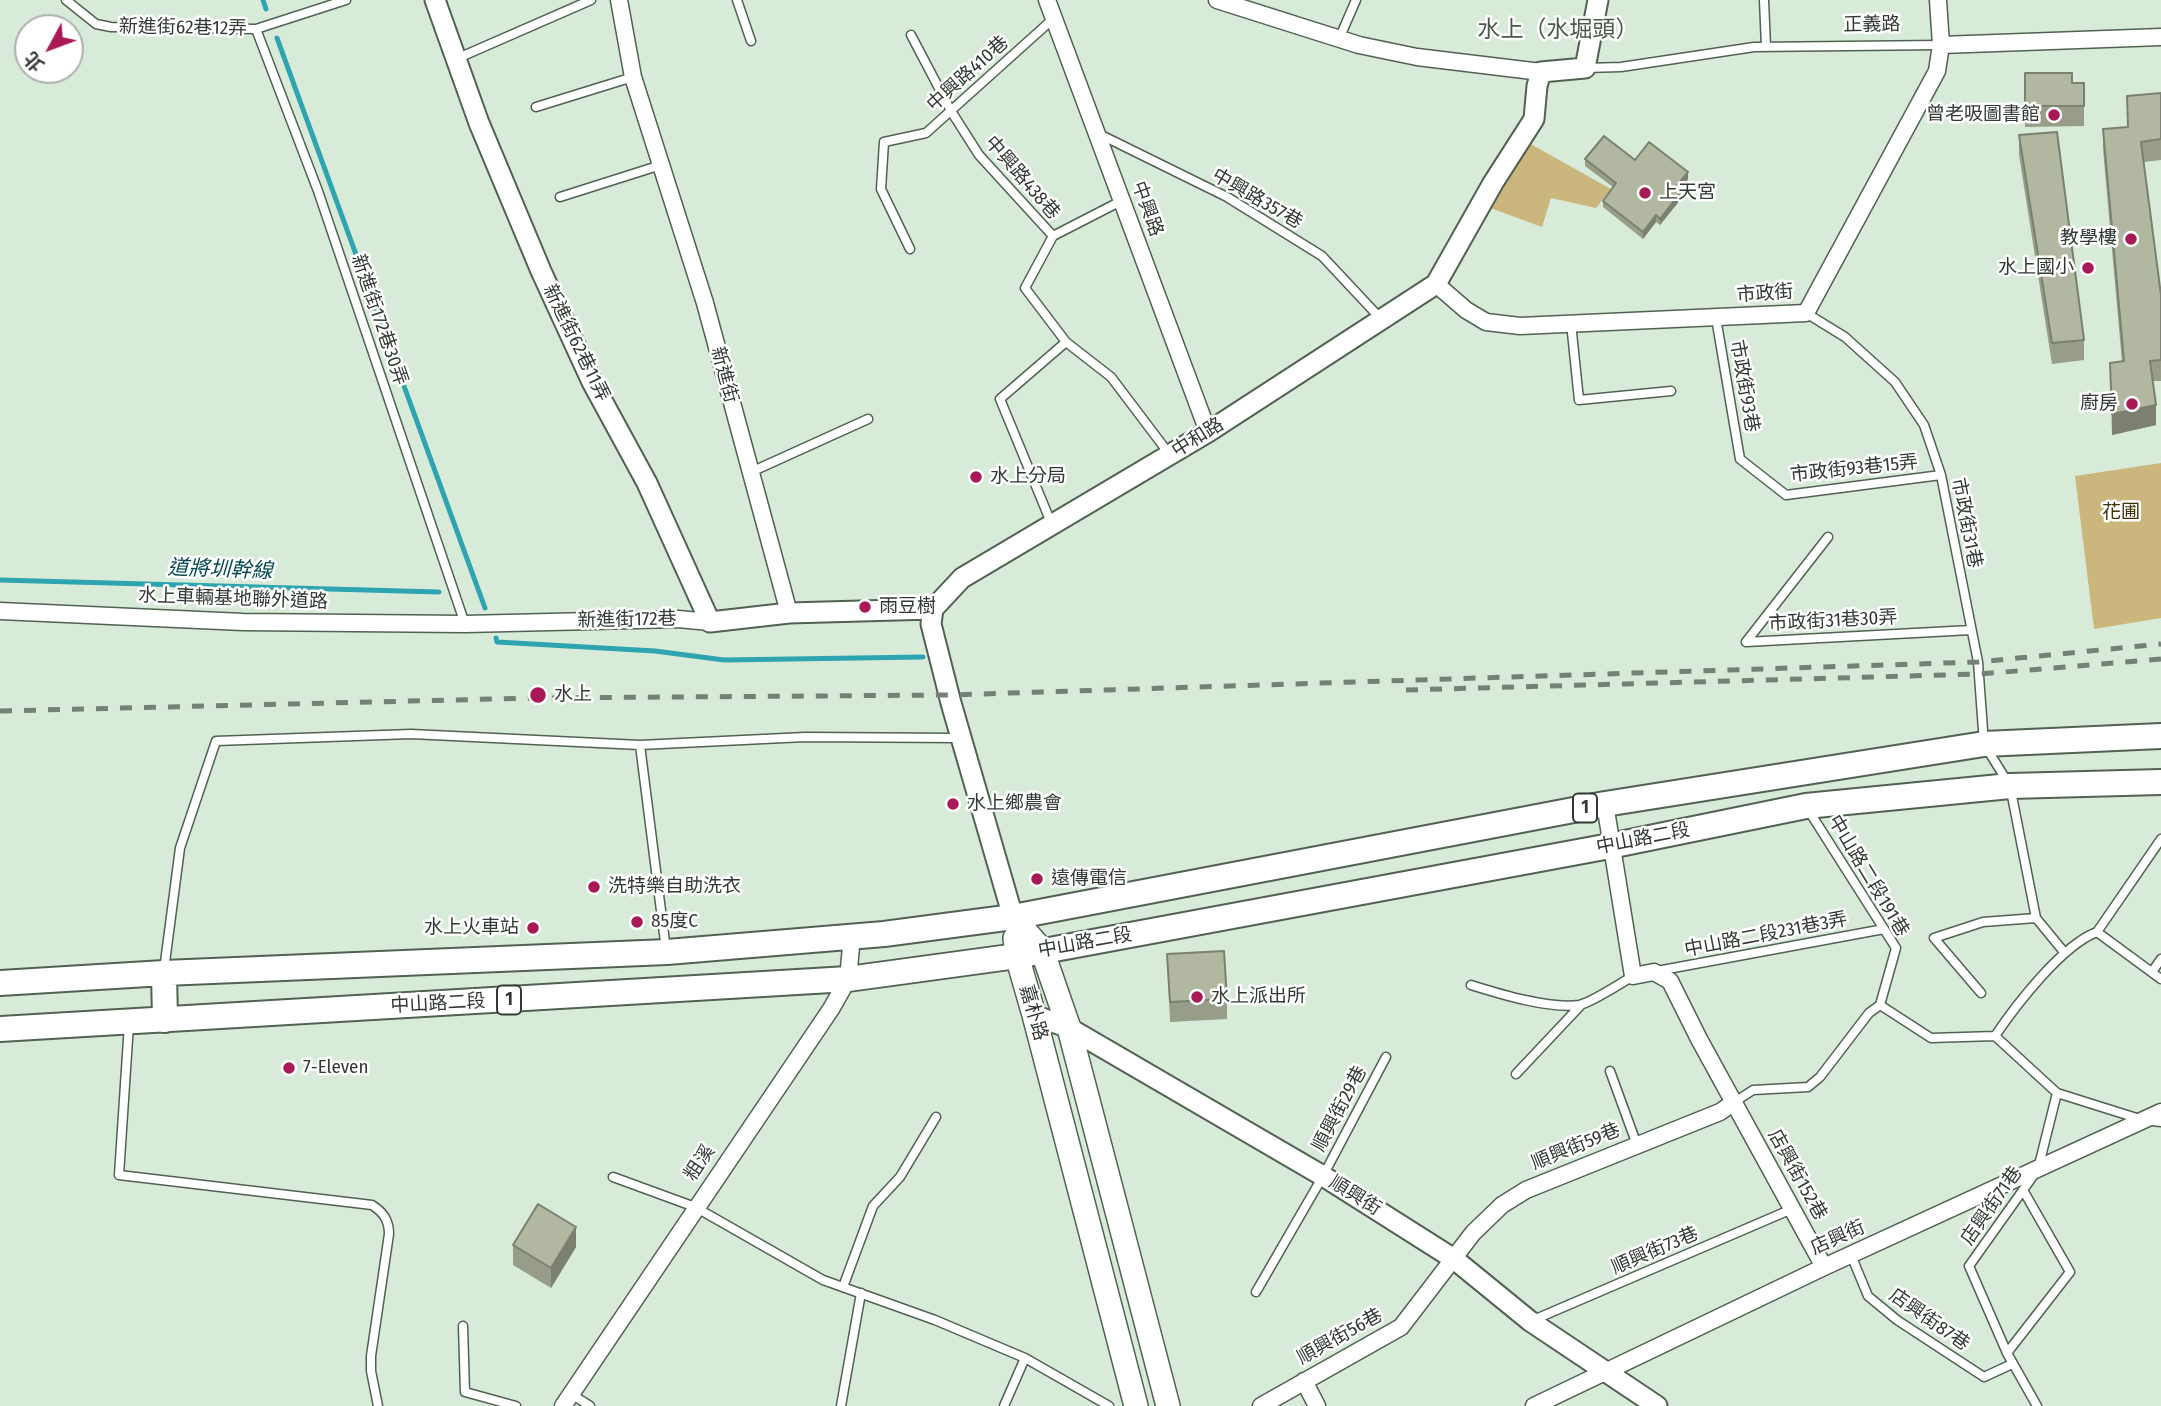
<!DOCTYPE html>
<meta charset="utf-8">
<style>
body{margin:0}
#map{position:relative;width:2161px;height:1406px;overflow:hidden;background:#d8ebd9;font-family:"Fira Sans Condensed","Noto Sans TC",sans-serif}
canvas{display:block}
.north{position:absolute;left:14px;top:14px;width:70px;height:70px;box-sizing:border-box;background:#fff;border:2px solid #adb0ad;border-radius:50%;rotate:229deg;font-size:19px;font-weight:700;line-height:28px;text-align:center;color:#333a33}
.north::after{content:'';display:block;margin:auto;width:24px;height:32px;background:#a81956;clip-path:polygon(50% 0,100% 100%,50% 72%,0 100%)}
</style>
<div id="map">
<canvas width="2161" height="1406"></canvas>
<div class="north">北</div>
</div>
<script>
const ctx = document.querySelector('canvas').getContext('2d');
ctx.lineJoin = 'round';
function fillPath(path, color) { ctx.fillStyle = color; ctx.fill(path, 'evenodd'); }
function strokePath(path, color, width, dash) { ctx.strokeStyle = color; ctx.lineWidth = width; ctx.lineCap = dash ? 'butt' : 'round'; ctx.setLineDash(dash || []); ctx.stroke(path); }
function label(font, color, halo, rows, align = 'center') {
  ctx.font = font + ' "Fira Sans Condensed","Noto Sans TC",sans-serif'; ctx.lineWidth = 5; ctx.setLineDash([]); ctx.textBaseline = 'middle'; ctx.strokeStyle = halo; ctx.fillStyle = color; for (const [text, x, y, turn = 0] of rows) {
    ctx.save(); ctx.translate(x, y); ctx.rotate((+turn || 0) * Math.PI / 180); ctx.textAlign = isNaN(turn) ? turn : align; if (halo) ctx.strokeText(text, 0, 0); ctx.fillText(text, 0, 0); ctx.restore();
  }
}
const green = new Path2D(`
 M1527 142 1611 189 1596 208 1551 198 1542 227 1485 206Z
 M2161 463V618L2094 629 2075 476Z`);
const stream = new Path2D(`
 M263 0 266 9
 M277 38 485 608
 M0 580 439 592
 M496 638 497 642 655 651 724 660 923 657`);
const service = new Path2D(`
 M66 0 96 24 111 27 256 29 346 0
 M737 0 751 41
 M1764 0 1766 47
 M256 29 318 191 465 624
 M911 35 951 111 979 155 1053 236 1121 201
 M1339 39 1356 0
 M456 59 591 0
 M1585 68 1621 67 1754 47 1941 45
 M536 107 633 77
 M1099 134 1227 197 1322 256 1381 319
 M560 197 661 165
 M1053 236 1025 288 1066 342 1111 377 1170 455
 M910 249 881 189 884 142 926 133 1054 18
 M1806 313 1845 337 1895 382 1924 425 1941 475 1978 662 1984 744 2010 786 2036 918 2064 952
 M1716 318 1740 459 1786 495 1941 475
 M1571 323 1579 400 1671 391
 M751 472 868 419
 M1052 525 1000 399 1066 342
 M1828 537 1746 642 1971 630
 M640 745 666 950
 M1809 811 1896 948 1880 1005
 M2097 932 2161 979
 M164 970 180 848 216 741 411 734 640 745 805 737 960 738
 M1657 971 1884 929
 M2152 972 2161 959
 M1471 985C1500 994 1548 1009 1579 1005 1591 1003 1621 983 1633 976
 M1981 993 1934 938 1983 922 2036 918
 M129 1024 119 1175 372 1205C383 1212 389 1220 389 1234L371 1356V1371L378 1406
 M1995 1036 2057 1093 2143 1120 2161 1122
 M1610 1071 1637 1145
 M1516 1074 1581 1005
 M1733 1103 1753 1090 1808 1087 1820 1077 1869 1013 1880 1005 1931 1038 1995 1036C2016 1005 2062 945 2097 932L2161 839
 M613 1177 695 1207 823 1280 935 1320 1025 1358 1109 1406
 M1851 1255 1868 1296 1897 1320 1984 1377 2012 1364
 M843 1287 873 1206 900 1177 936 1117
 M1256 1292 1323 1176 1386 1057
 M1531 1321 1792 1209
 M463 1326 465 1392 516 1406
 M2007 1353 2070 1272 2023 1190
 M571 1394 590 1406
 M841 1406 861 1293
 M1004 1406 1025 1358
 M2037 1406 2007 1353 1969 1266 2038 1169 2057 1093`);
const minor = new Path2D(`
 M619 0 633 77 705 303 789 613
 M1047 0 1208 432
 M1217 0 1359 45 1417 57 1541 72
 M1941 45 2161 37
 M1436 284 1466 310 1486 322 1520 326 1806 313 1937 71 1941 45 1938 0
 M0 611 243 622 465 624 678 619 710 622
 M1605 804 1633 976 1654 972 1670 981 1699 1039 1824 1267
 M1304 1381 1317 1406
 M563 1406 831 1009 848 979 852 936
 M1261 1406 1401 1327 1473 1233 1502 1205 1526 1190 1720 1112 1733 1103
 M1534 1406 1824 1267 2161 1112`);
const tertiary = new Path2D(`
 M435 0 479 123 541 271 592 382 647 483 710 622 789 613 933 609
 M1013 917 951 703 931 624 933 609 962 578 1208 432 1436 284 1493 183 1534 119 1537 86 1541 72 1585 68 1598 0
 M1034 1015 1069 1028 1323 1176 1454 1259 1530 1321 1657 1406`);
const secondary = new Path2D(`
 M1013 917 1042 950 1069 1028 1168 1406
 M1015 938 1017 956 1034 1015 1136 1406`);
const primary = new Path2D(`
 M164 973 165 1020
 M0 983 164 973 667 952 884 934 1013 917 1605 804 1984 744 2161 736
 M0 1029 848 979 1017 956 1610 846 1806 806 2010 786 2161 782`);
const rail = new Path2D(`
 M1406 690 1980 674 2161 659
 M0 711 536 698 949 695 1978 662 2161 644`);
const wall = new Path2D(`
 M2025 73 2072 83H2084V126L2025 127Z
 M2161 93V160L2144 162 2161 295V381H2152L2156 425 2112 435 2110 363 2122 362 2103 149V129L2128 127 2127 96Z
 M2019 135 2084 340V360L2052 364 2019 155Z
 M1585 159 1635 160 1688 179 1678 192 1680 200 1660 225 1656 222 1643 239 1603 207V201L1613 187 1585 166Z
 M1167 954 1227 999V1019L1170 1022Z
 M513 1245 576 1247 551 1288 513 1265Z`);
const shadedWall = new Path2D(`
 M1688 172V179L1674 196V189Z
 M1680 193V200L1660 225V219Z
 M1656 215V222L1643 239V232Z
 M2156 405V425L2112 435V414Z
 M576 1227V1247L551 1288V1268Z`);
const building = new Path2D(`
 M2025 73H2072V83H2084V106H2025Z
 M2161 93V139L2141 142 2161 295V360L2150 361 2156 405 2112 414 2110 363 2124 361 2103 129 2128 127 2127 96Z
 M2057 132 2084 340 2052 343 2019 135Z
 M1604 136 1635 160 1649 142 1688 172 1674 189 1680 193 1660 219 1656 215 1643 232 1603 201 1616 183 1585 159Z
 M1224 951 1227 999 1170 1002 1167 954Z
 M538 1204 576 1227 551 1268 513 1245Z`);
const markers = [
 [2054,115,7,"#a81956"],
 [1645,193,7,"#a81956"],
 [2131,239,7,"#a81956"],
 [2088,268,7,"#a81956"],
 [2132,404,7,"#a81956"],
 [976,477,7,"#a81956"],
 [865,607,7,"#a81956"],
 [538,695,9,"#a81956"],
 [953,804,7,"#a81956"],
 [1037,879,7,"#a81956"],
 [594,887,7,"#a81956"],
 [637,922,7,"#a81956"],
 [533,928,7,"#a81956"],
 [1197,997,7,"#a81956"],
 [289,1068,7,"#a81956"]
];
const shields = [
 [1585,808,24],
 [509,1000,24]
];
const shieldNames = [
 ["1",1585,808],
 ["1",509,1000]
];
const streetNames = [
 ["正義路",1872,25,-1],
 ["新進街62巷12弄",183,28,1],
 ["中興路410巷",968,74,-42],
 ["中興路438巷",1022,178,49],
 ["中興路357巷",1257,199,30],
 ["中興路",1147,209,70],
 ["市政街",1765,294,-4],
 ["新進街172巷30弄",379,320,71],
 ["新進街62巷11弄",576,343,64],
 ["新進街",724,375,75],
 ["市政街93巷",1744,386,80],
 ["中和路",1198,438,-32],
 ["市政街93巷15弄",1854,469,-6],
 ["市政街31巷",1966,523,79],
 ["水上車輛基地聯外道路",233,599,2],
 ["新進街172巷",627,620,-1],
 ["市政街31巷30弄",1833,621,-3],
 ["中山路二段",1643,839,-11],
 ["中山路二段191巷",1868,876,59],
 ["中山路二段231巷3弄",1766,935,-11],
 ["中山路二段",1085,943,-10],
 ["中山路二段",438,1004,-3],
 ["嘉朴路",1033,1013,74],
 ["順興街29巷",1340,1109,-62],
 ["順興街59巷",1576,1147,-22],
 ["粗溪",700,1163,-56],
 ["店興街152巷",1797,1175,61],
 ["順興街",1355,1196,32],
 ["店興街71巷",1992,1206,-55],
 ["店興街",1838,1238,-24],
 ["順興街73巷",1655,1251,-23],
 ["店興街87巷",1929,1320,35],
 ["順興街56巷",1340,1337,-29]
];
const poiNames = [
 ["曾老吸圖書館",2040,115,"right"],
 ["上天宮",1659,193],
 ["教學樓",2117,239,"right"],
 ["水上國小",2074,268,"right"],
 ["廚房",2118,404,"right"],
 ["水上分局",990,477],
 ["雨豆樹",879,607],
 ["水上",554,695],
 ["水上鄉農會",967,804],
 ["遠傳電信",1051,879],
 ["洗特樂自助洗衣",608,887],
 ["85度C",651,922],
 ["水上火車站",519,928,"right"],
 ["水上派出所",1211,997],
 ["7-Eleven",303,1068]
];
const parkNames = [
 ["花圃",2121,513]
];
const waterNames = [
 ["道將圳幹線",220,570,2]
];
const quarterNames = [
 ["水上（水堀頭）",1558,31]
];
fillPath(green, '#cbb67d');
strokePath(stream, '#2da4b0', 5);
strokePath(service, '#516152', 11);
strokePath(minor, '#516152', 19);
strokePath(tertiary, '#516152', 23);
strokePath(secondary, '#516152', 26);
strokePath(primary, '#516152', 28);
strokePath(service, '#fff', 8);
strokePath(minor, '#fff', 16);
strokePath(tertiary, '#fff', 19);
strokePath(secondary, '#fff', 23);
strokePath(primary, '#fff', 24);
strokePath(rail, '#758175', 5, [12, 12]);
fillPath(wall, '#989d8a');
fillPath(shadedWall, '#7c8070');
fillPath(building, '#b1b7a0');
strokePath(building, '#7c8070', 2);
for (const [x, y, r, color] of markers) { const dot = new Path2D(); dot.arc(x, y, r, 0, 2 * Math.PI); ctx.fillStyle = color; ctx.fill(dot); strokePath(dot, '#fff', 2.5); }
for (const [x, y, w] of shields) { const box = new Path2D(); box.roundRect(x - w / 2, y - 14.5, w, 29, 5); ctx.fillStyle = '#fff'; ctx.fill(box); strokePath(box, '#333a33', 2); }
label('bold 18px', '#333a33', null, shieldNames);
label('19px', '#333a33', '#fff', streetNames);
label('19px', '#333a33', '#fff', poiNames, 'left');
label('19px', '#413205', '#fff', parkNames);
label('italic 21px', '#044b51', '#fff', waterNames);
label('23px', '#4a5a4b', '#fff', quarterNames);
</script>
